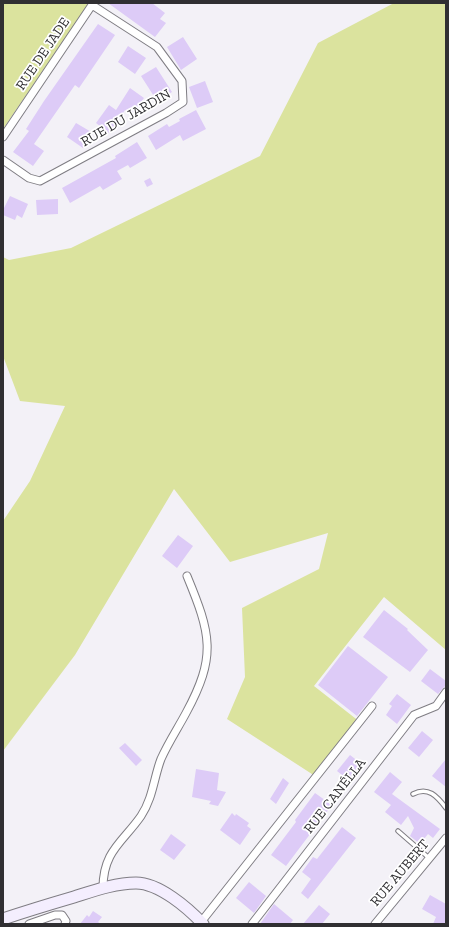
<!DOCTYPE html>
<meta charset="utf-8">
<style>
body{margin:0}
#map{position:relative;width:449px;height:927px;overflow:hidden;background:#f3f1f7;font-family:"Zilla Slab",serif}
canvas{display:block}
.frame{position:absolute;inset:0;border:4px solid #302f32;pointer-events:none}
</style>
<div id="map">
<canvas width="449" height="927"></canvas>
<div class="frame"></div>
</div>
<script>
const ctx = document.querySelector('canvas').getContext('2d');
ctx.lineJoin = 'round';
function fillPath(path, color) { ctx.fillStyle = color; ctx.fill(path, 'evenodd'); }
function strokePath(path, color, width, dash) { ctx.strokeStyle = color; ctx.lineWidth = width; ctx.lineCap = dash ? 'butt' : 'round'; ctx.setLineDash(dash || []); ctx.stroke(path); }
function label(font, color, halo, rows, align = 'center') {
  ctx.font = font + ' "Zilla Slab",serif'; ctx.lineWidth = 3.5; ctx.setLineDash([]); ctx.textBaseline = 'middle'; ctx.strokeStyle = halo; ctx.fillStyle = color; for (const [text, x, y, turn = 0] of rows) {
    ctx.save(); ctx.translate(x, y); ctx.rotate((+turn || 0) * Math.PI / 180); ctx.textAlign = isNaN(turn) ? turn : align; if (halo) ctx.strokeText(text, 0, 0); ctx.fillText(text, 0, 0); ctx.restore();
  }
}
const green = new Path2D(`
 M3 3H89L3 129Z
 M394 3H446V650L384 597 314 686 360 722 315 776 227 719 245 677 242 608 319 569 328 533 230 562 174 489 75 655 3 751V521L30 481 65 406 20 401 3 356V257L9 260 71 248 260 156 318 43Z`);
const building = new Path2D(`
 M108 3H152L165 13 160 19 166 23 155 37Z
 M98 24 115 35 79 88 75 85 34 144 44 151 33 166 13 152 29 131 26 129 44 101Z
 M183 37 197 59 181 70 167 47Z
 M128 46 146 58 135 74 118 62Z
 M156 67 172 92 157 101 141 76Z
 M205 81 213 102 197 108 189 87Z
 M130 88 144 98 132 115 125 110 109 133 96 123 109 105 116 110Z
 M196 110 206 129 183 141 180 135 156 150 148 136 167 124 169 127 180 121 179 119Z
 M76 123 93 133 83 148 67 137Z
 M137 142 147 158 130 168 128 165 117 171 122 179 103 190 100 186 70 203 62 188 116 158 115 156Z
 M150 178 153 184 147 187 144 181Z
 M10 196 28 204 22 218 17 215 15 220 3 215V210Z
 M58 199V214L37 215 36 200Z
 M178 535 193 546 177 568 162 556Z
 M384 610 408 629 407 630 428 650 410 672 363 637Z
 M348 646 388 677 357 716 318 685Z
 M430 669 446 681V685L438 694 421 681Z
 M397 694 411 705 397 724 386 715 392 706 389 704Z
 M422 731 433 740 419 757 408 748Z
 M125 743 142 760 136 766 119 748Z
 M350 755 364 766 352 783 337 771Z
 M446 759V787L432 776Z
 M196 769 219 773 217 790 226 792 218 806 209 804 211 801 192 797Z
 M390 772 402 782 392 794 440 829 433 838 428 834 420 844 410 836 414 828 408 816 401 825 385 812 391 805 374 792Z
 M283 778 289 783 276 804 270 799Z
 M315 793 332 805 286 866 271 855 296 822 295 820Z
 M232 813 235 816 236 814 249 823 247 826 251 829 240 845 220 830Z
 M342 827 356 838 308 899 301 893 311 879 302 872 313 857 317 859Z
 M171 834 186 845 174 860 160 850Z
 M249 882 266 896 254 913 236 898Z
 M430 895 446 904V924H433L436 917 422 909Z
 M274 904 293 920 290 924H260Z
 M319 905 330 914 322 924H303Z
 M93 911 102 917 98 922 101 924H80L87 915 89 917Z`);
const service = new Path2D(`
 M413 794C428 786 437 796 446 808
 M398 831 429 858`);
const minor = new Path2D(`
 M3 137 92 5 157 47 182 81 183 102 166 113 40 181 29 178 3 160
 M103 888C103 851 123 842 141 816 153 798 154 777 161 759 168 743 178 728 186 713 217 656 211 634 187 576
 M201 922 372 706
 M29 924 55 915H62L66 921 65 924
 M252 924 414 715 436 706 446 692
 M375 924 446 838`);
const secondary = new Path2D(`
 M3 919C27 911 50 904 74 897 93 891 115 883 136 883 159 883 188 908 203 924`);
const streetNames = [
 ["RUE DE JADE",43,54,-56],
 ["RUE DU JARDIN",126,118,-30],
 ["RUE CANÉLLA",335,796,-52],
 ["RUE AUBERT",400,873,-50]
];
fillPath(green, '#dbe39e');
fillPath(building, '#ddcbf7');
strokePath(service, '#7f7d83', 5.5);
strokePath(minor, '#7f7d83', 9);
strokePath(secondary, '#7f7d83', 13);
strokePath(service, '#fff', 3.5);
strokePath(minor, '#fff', 7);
strokePath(secondary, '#f4eefe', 11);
label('14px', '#302f32', '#fff', streetNames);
</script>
